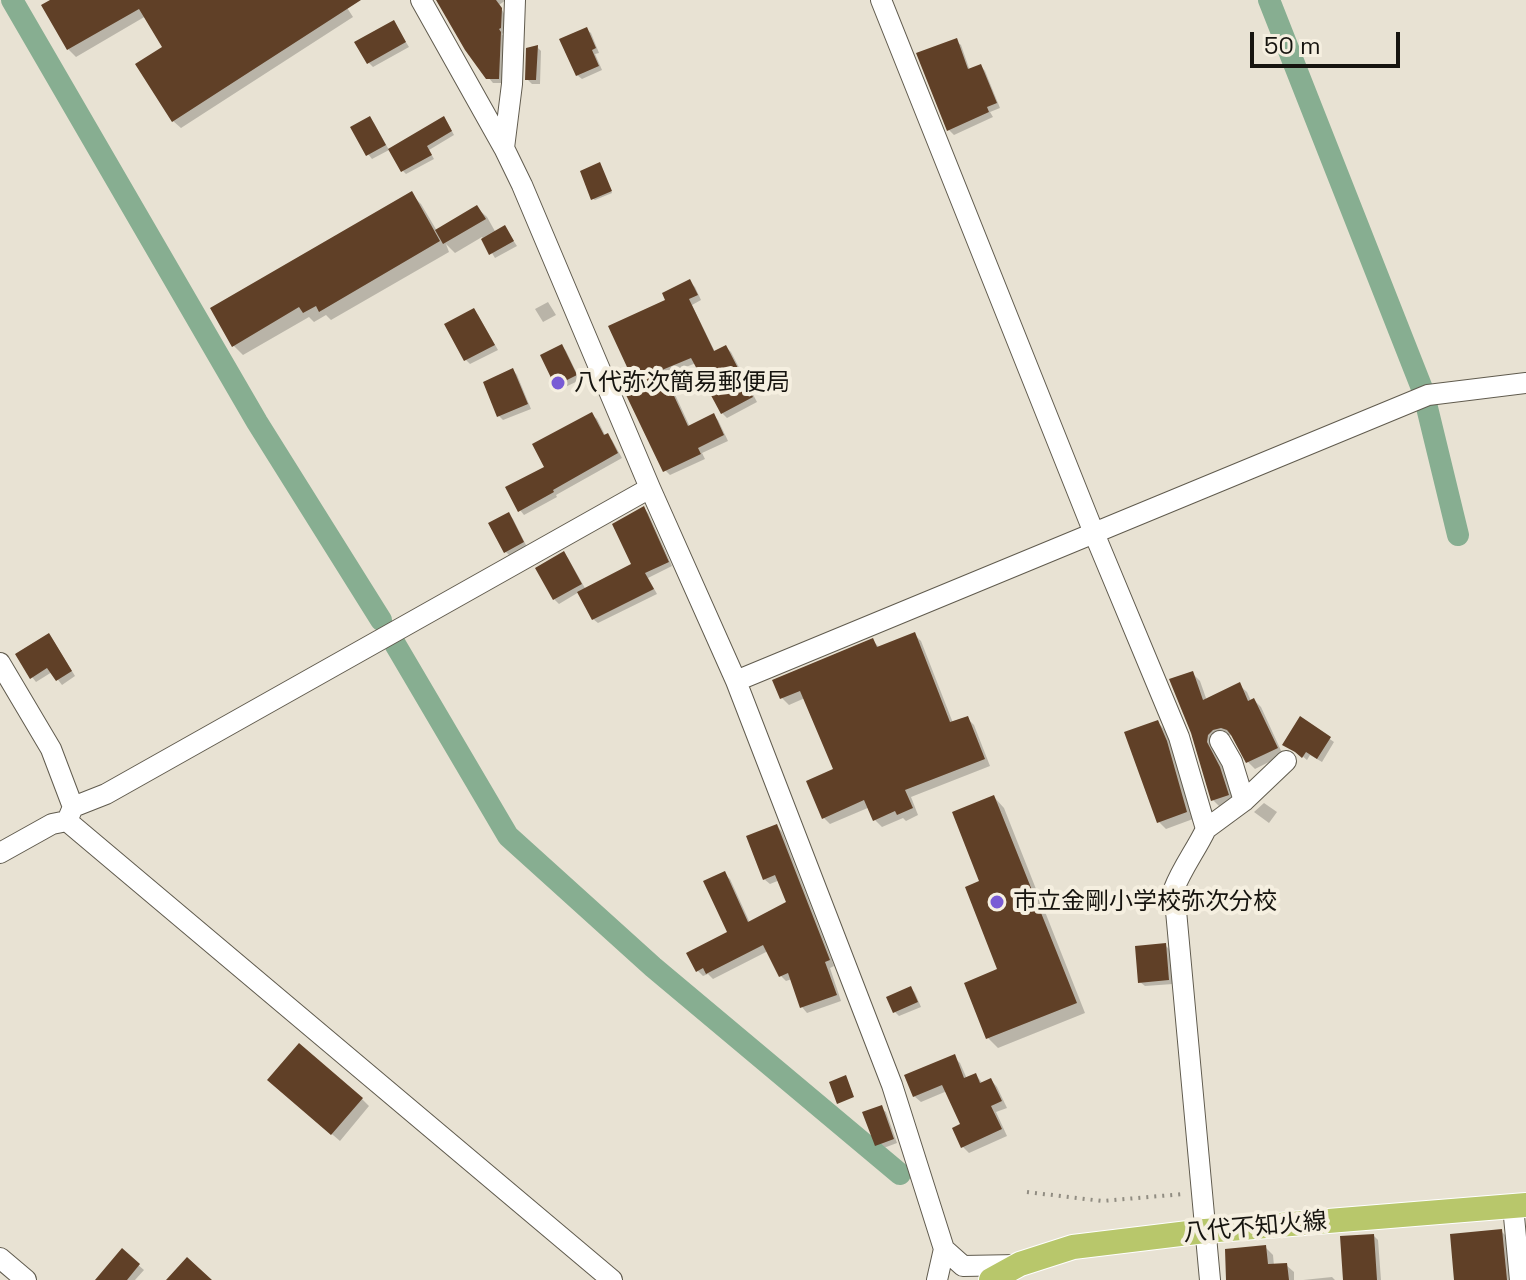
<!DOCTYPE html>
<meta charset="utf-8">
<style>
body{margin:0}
#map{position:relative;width:1526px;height:1280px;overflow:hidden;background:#e8e2d3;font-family:"Space Grotesk",sans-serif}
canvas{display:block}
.scale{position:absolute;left:1250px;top:32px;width:150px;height:36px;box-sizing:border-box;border:4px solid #16140f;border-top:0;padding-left:10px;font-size:24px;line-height:28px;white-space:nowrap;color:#16140f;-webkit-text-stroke:6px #f5efe0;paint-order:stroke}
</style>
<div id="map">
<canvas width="1526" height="1280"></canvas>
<div class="scale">50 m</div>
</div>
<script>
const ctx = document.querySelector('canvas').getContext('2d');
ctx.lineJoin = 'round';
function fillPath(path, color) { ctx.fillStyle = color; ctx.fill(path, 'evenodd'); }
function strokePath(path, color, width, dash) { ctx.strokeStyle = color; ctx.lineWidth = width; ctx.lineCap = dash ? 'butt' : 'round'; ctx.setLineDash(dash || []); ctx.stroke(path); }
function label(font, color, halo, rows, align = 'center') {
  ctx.font = font + ' "Space Grotesk","Noto Sans JP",sans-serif'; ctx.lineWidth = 8; ctx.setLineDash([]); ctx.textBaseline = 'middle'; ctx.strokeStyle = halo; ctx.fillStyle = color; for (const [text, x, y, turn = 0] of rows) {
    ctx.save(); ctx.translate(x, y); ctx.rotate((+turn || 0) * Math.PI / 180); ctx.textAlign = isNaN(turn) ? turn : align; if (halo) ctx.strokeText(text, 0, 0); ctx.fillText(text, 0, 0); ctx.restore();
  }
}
const shadow = new Path2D(`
 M54 0H342L353 17 181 128 173 121 164 47 146 16 76 57 68 49 44 6Z
 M438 0H506L499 5 505 15V32L502 34 505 38 503 83H493L488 77Z
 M393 22 409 47 373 67 369 63Z
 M586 29 591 33 599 53 595 54 602 70 582 79 577 75Z
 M956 41 961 45 970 71 981 66 985 71 1000 108 990 112 993 117 954 135 949 130 919 54Z
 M537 47 541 51 540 84H532L527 79Z
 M370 119 374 123 389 150 372 159 368 154Z
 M447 122 454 135 429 150 434 159 406 174 403 171Z
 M601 166 612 193 595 200 593 199Z
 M411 194 421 204 437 231 477 208 487 217 496 233 505 228 517 246 495 258 482 237 455 253 446 244 449 252 331 320 326 315 314 322 309 317 243 355 233 345Z
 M690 282 695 287 701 300 692 305 715 352 726 347 731 352 757 402 727 418 722 413 696 363 666 375 690 427 713 415 718 420 728 441 702 453 705 459 670 475 665 470 630 368 668 301Z
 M548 302 556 315 543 322 535 309Z
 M474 310 478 315 498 350 470 364 466 360Z
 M562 346 566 351 580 380 561 389 556 384Z
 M513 370 517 375 531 409 503 420 499 416Z
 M592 415 597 419 606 437 607 436 612 440 622 458 556 495 557 497 524 515 520 510 546 467Z
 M644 509 648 513 672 566 648 578 657 594 598 623 593 619 579 592 559 604 554 599 564 554 568 558 586 590 634 565Z
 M509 514 513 519 527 547 510 556 505 551Z
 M914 634 921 641 953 723 967 718 974 725 990 766 911 797 918 815 906 821 903 818 882 827 875 820 870 807 830 824 823 817 835 770 805 698 789 705 782 698 873 641 880 648Z
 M53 640 75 676 62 685 52 672 36 682 32 677Z
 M1192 673 1200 681 1207 701 1239 685 1247 692 1251 701 1254 700 1261 707 1283 755 1255 769 1248 762 1234 736 1229 735 1220 737 1215 743 1214 751 1227 776 1235 802 1220 807 1213 800Z
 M1301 719 1334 742 1322 762 1310 755 1307 760 1301 755Z
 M1157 722 1165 730 1173 751 1193 819 1166 829 1159 822Z
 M994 797 1004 808 1085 1013 998 1048 988 1038 1000 970 982 883Z
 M1264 803 1277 812 1269 823 1254 812Z
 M777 826 782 832 834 966 830 968 841 1001 807 1013 802 1007 792 979 786 981 781 976 768 951 713 979 708 974 703 976 697 970 730 933 724 874 730 879 750 923 789 903 780 880 770 884 764 879Z
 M1165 945 1170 950 1173 984 1145 986 1140 982Z
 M911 988 915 993 921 1007 899 1016 895 1012Z
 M954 1057 960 1063 967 1079 976 1075 983 1084 991 1080 997 1087 1007 1108 996 1112 1007 1136 969 1153 963 1147V1125L947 1091 921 1102 914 1096Z
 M277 1087 362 1099 369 1106 340 1141Z
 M881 1108 886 1112 897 1143 881 1149 876 1145Z
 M1501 1231 1509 1239 1513 1280H1456Z
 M1374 1236 1378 1240 1381 1280H1345Z
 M1265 1247 1273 1255 1274 1266 1286 1265 1294 1272V1280H1230Z
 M122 1251 144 1270 135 1280H98Z
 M1332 1277 1335 1280H1303Z`);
const canal = new Path2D(`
 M12 0 257 422 381 620
 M1269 0 1423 391 1458 535
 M395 644 508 836 653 967 900 1174`);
const building = new Path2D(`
 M50 0H361L172 122 135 64 162 47 139 9 67 50 41 5Z
 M436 0H496L502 8 501 28 499 29 501 32 499 79H486L465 50Z
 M394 20 406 42 367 64 354 42Z
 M587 27 596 48 592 50 599 66 576 76 559 39Z
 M957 38 968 69 981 64 997 103 987 107 989 112 947 131 916 53Z
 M538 45 536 80H525L526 48Z
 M370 116 386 145 366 156 350 127Z
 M444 116 452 131 427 146 432 155 401 172 388 149Z
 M600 162 612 191 591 200 580 171Z
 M412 191 440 241 319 312 316 306 303 313 299 307 232 347 210 308Z
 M477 205 486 219 443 244 435 230Z
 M505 225 514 241 489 255 481 239Z
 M690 279 698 295 689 299 714 351 726 345 753 397 721 414 691 358 662 370 688 426 714 413 724 435 698 448 701 454 663 472 615 372 627 367 608 326 665 300 662 293Z
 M474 308 495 345 464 361 444 324Z
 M562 344 577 375 555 386 540 355Z
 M513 368 528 404 497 417 483 382Z
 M592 412 604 435 608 433 618 453 553 490 554 492 518 512 505 487 544 467 532 444Z
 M644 506 669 562 645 573 654 589 592 620 577 592 631 564 612 524Z
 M509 512 524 542 504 553 488 523Z
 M564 551 582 584 553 600 535 568Z
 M915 632 950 722 968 716 985 759 905 790 913 808 897 815 895 811 873 821 864 800 822 819 806 781 833 769 800 691 780 699 772 680 873 638 877 647Z
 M49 633 72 671 56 681 47 668 30 679 15 654Z
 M1193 671 1203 700 1240 682 1248 701 1254 698 1278 748 1246 763 1231 735 1227 730 1221 728 1213 730 1208 735 1207 742 1220 767 1229 795 1211 801 1191 733 1169 679Z
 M1300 716 1331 737 1317 759 1306 752 1302 758 1295 752 1282 745Z
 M1158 720 1167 741 1187 812 1157 823 1124 732Z
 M994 795 1077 1003 986 1039 964 983 997 969 965 887 979 881 952 812Z
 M777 824 830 960 825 962 837 995 800 1008 788 973 779 977 763 945 706 974 703 968 696 972 686 953 727 932 703 881 725 871 748 922 786 902 775 875 763 880 746 836Z
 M1166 943 1169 980 1138 983 1135 946Z
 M911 986 918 1002 893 1013 886 997Z
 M299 1043 363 1098 331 1135 267 1080Z
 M955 1054 964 1078 976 1073 980 1083 991 1078 1002 1101 991 1106 1002 1129 961 1148 952 1128 960 1124 942 1085 913 1097 904 1075Z
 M846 1075 854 1097 837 1104 829 1082Z
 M882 1105 894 1139 875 1146 862 1112Z
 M1502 1229 1507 1280H1454L1450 1234Z
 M1374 1234 1377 1280H1343L1340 1236Z
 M1266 1245 1268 1264 1287 1263 1289 1280H1226L1225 1249Z
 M122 1248 140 1264 127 1280H95Z
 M187 1257 212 1280H166Z`);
const path = new Path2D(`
 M1027 1192 1102 1201 1184 1194`);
const minor = new Path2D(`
 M421 0 504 148 522 185 650 488 736 681 892 1085 944 1249 937 1280
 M881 0 1094 533 1179 737 1206 829C1196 850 1182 868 1174 889L1210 1280
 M504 148 512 84 515 0
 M0 663 51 749 73 807
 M736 681 1428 395 1526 383
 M1220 741 1232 762 1244 801
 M67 821 612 1280
 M67 821 73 807 106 794 650 488
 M1206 829 1244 801 1286 761
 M0 853 52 824 67 821
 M1513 1206 1520 1280
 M944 1249 963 1266 1018 1265
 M0 1258 26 1280`);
const major = new Path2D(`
 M991 1280 1020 1264 1073 1247 1205 1231 1526 1205`);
const markers = [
 [558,383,8,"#795bd5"],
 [997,902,8,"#795bd5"]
];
const poiNames = [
 ["八代弥次簡易郵便局",574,383],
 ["市立金剛小学校弥次分校",1013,902]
];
const streetNames = [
 ["八代不知火線",1255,1228,-5]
];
fillPath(shadow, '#0003');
strokePath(canal, '#87ae91', 22);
fillPath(building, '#604027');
strokePath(minor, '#605b4e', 22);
strokePath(major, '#fff', 26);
strokePath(path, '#918d82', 4, [2, 6]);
strokePath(minor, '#fff', 20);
strokePath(major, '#b8c76b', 24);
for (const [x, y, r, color] of markers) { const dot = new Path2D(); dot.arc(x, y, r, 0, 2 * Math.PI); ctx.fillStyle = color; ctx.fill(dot); strokePath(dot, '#f5efe0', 3); }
label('24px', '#16140f', '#f5efe0', poiNames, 'left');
label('24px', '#16140f', '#f5efe0', streetNames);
</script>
